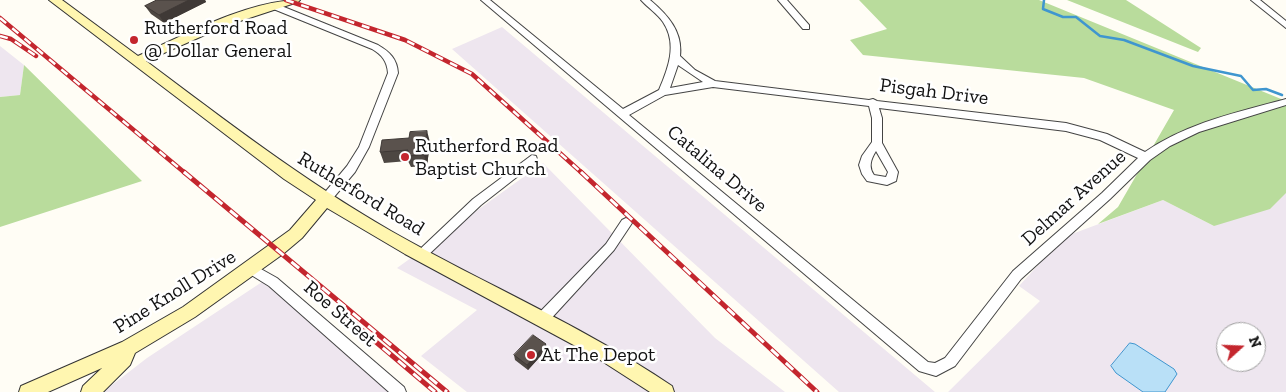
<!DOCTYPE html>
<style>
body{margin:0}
#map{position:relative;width:1286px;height:392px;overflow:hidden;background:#fffdf5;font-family:"Zilla Slab",serif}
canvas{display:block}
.north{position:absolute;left:1216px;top:322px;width:50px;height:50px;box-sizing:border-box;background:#fff;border:1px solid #a0a0a0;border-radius:50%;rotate:70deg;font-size:14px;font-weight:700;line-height:20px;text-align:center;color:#111}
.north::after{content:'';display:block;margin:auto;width:18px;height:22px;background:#c4262e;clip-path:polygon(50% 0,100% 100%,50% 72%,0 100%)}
</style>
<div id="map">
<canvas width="1286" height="392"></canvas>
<div class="north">N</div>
</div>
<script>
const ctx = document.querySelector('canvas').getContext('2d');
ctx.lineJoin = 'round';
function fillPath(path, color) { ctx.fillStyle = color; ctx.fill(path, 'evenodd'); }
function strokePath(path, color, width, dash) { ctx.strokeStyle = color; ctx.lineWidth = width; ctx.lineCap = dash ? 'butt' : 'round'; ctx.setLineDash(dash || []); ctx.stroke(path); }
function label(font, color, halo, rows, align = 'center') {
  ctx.font = font + ' "Zilla Slab",serif'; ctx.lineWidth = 5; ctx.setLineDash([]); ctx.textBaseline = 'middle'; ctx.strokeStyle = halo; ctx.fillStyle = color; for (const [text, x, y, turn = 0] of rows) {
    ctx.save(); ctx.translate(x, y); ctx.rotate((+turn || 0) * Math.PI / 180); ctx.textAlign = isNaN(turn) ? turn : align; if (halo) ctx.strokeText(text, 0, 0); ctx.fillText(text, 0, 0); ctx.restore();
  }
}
const industrial = new Path2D(`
 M502 27 935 392H839L452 49Z
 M0 46 24 65 20 95 0 97Z
 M543 163 715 338 785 392H467L421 356 477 310 397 268Z
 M1286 176V392H948L1040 301 1019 286 1064 237 1163 200 1214 226ZM1226 332H1256V362H1226Z
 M265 280 394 392H103L147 358Z`);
const forest = new Path2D(`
 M859 0H1039L1286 101V193L1270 209 1214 226 1163 200 1098 224 1118 207 1174 110 1084 78 863 55 850 40 887 29Z
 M1067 0H1126L1201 48 1198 52Z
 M24 65 142 181 0 227V97L20 95Z`);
const water = new Path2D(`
 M1130 343 1135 344 1174 369 1177 374 1165 392H1143L1116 373 1111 366Z`);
const stream = new Path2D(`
 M1044 0 1043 9 1063 17H1076L1100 36 1124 40 1193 66 1241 76 1253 90 1266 89 1282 95`);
const street = new Path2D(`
 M481 0H490L623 109 659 90C668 69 678 44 663 22 657 13 648 8 641 0H650C668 15 683 32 680 56L695 70 715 81 869 100 873 99 877 101 1066 123 1107 134 1145 152C1187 123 1238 112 1286 99V105L1199 132 1170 146 1150 160 1110 199 1021 279 955 366 936 376 919 371ZM678 65 703 82 670 88ZM713 87 869 106 872 118V142L862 156 859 165 862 174 867 181 887 185 896 181 898 172 882 143V118L879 108 1066 131 1100 140 1138 158 1102 193 1013 271 945 358 935 363 928 362 629 115 665 95ZM876 151 888 172 886 177 874 175C868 167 871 159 876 151Z
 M778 0H787L809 25V29H803Z
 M1251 0H1260L1286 21V28Z
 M274 3 378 45C390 52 397 59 398 73L369 147 355 172 329 203H321L319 200 321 197 347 166 359 147 388 73C387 61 382 55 372 49L271 8V4Z
 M532 155 536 156 537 159 536 162 481 205 425 258 421 260 417 258 415 255 417 252 473 199Z
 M626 218 630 220 632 223 614 250 547 323 542 325 537 323 536 319 537 315 606 244 622 220Z
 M252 264 277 278 404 387 406 392H389L269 286 248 273 246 269 248 265Z`);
const secondary = new Path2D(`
 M49 0H62L138 56C184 35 249 0 300 0L298 2 225 26 146 61C226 121 304 181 391 231 484 284 583 326 672 386L674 392H650L594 356 405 254 327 208 302 238 283 254 195 317 135 353 130 365 103 392H81L83 386 102 368 48 392H19L21 386 122 342 183 307 290 230 316 200 284 179Z`);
const railFar1 = new Path2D(`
 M286 0 405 40 472 74 582 173
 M0 18 185 173
 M0 36 11 39 36 56`);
const rail = new Path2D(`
 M184 172 447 392
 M581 172 817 392
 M337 309 435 392`);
const wall = new Path2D(`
 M157 0H205L206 2 164 23 151 14 145 6Z
 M430 142 427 166 411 167 408 161 384 163 380 152Z
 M547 349 528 370 515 360 514 355Z`);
const shadedWall = new Path2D(`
 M189 0H205L206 2 164 23 159 15Z
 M427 131 430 142 427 166 424 155Z
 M546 344 547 349 528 370 527 365Z`);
const building = new Path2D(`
 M157 0H189L159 15 145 6Z
 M427 131 424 155 407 156 408 150 380 152 382 140 409 138 410 132Z
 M533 335 546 344 527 365 514 355Z`);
const markers = [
 [134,40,5,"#c4262e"],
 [405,157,5,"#c4262e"],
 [531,355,5,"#c4262e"]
];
const poiNames = [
 ["Rutherford Road",144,28],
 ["@ Dollar General",144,51],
 ["Rutherford Road",415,146],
 ["Baptist Church",415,169],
 ["At The Depot",541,355]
];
const streetNames = [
 ["Pisgah Drive",934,92,7],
 ["Catalina Drive",717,169,40],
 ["Rutherford Road",361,194,31],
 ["Delmar Avenue",1074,198,-42],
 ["Pine Knoll Drive",175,292,-32],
 ["Roe Street",340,314,41]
];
fillPath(industrial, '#eee6ef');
fillPath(forest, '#b9dc9c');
fillPath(water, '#b9e0f7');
strokePath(water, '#3f96cf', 1);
strokePath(stream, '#3f96cf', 2.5);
strokePath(street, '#444', 2);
strokePath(secondary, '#333', 2);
fillPath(street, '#fff');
fillPath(secondary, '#fff6b0');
strokePath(railFar1, '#c4262e', 4.5);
strokePath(rail, '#c4262e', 5);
strokePath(railFar1, '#fff', 2.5, [8]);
strokePath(rail, '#fff', 3, [10]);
fillPath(wall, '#4d4742');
fillPath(shadedWall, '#3f3936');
fillPath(building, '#5a524d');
strokePath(building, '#3f3936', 1);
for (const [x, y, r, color] of markers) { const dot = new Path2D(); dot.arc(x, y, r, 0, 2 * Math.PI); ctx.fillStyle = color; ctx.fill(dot); strokePath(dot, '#fff', 2); }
label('20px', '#111', '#fff', poiNames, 'left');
label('20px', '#111', '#fff', streetNames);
</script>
